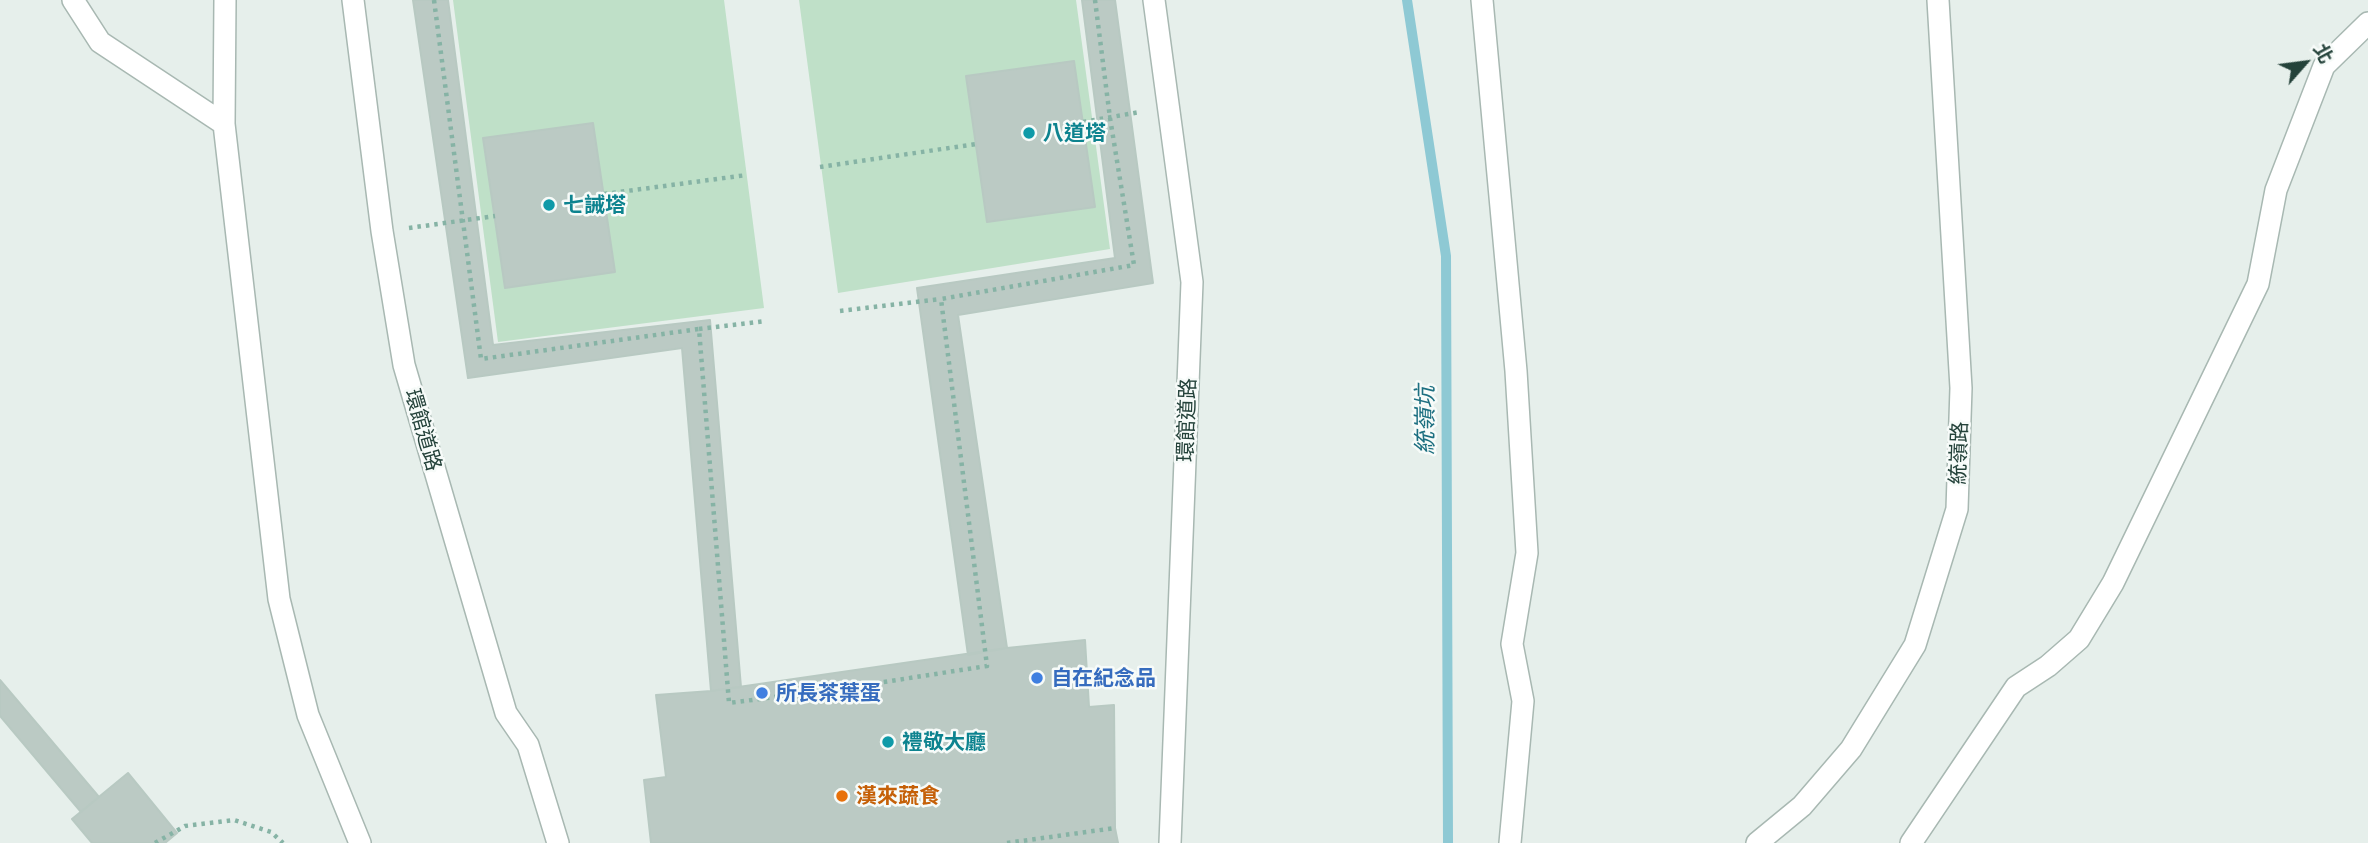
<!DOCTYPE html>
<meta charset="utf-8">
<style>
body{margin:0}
#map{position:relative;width:2368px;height:843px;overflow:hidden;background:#e6efeb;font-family:Lato,"Noto Sans TC",sans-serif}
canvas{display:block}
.north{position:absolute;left:2270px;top:28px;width:70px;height:70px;-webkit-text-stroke:5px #f7fbf9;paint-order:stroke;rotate:62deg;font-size:19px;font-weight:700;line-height:28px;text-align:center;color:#24423a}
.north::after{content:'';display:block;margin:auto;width:24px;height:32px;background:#24423a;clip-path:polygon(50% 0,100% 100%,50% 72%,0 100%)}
</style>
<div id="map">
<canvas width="2368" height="843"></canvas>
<div class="north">北</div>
</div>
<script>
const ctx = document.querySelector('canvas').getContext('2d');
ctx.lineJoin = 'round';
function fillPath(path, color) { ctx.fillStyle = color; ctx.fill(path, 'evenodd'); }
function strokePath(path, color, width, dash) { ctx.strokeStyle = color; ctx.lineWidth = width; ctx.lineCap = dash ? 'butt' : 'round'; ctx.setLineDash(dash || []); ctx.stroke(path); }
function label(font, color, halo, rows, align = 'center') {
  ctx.font = font + ' Lato,"Noto Sans TC",sans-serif'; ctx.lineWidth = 5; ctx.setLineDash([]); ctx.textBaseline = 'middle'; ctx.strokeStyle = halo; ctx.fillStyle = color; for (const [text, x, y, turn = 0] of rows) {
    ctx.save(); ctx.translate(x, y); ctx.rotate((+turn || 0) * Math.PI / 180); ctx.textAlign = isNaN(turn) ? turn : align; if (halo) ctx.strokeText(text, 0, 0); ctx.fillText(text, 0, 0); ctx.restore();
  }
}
const green = new Path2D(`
 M453 0H724L764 308 498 342Z
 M799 0H1076L1110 249 838 293Z`);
const stream = new Path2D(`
 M1407 0 1446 256 1448 843`);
const building = new Path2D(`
 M413 0H448L493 345 710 320 741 687 711 691 682 348 468 378Z
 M1082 0H1115L1153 283 958 315 1007 648 968 655 917 288 1115 258Z
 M1074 61 1095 207 987 222 966 76Z
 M593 123 615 272 505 288 483 138Z
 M1085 640 1089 707 1114 705 1115 828 1118 843H651L644 780 666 777 656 695 711 691 1007 648Z
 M0 680 99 797 81 812 0 716Z
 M128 773 177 833 165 843H92L72 819Z`);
const path = new Path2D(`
 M434 0 481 359 699 329 729 703 858 686 987 666 941 299 1134 265 1110 118 1095 0
 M1083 122 1140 112
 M820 167 976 144
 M604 194 747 175
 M409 228 495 216
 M840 311 941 299
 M699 329 766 321
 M155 843 185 826 234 820 271 832 283 843
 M1007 843 1115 828`);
const lane = new Path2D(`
 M73 0 100 42 224 124
 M225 0 224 124 279 599 308 715 360 843
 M353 0 382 231 404 365 506 713 528 745 558 843
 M1154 0 1192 282 1170 843
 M1482 0 1516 371 1527 553 1512 644 1523 701 1510 843
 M1911 843 2016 687 2048 666 2079 639 2113 583 2258 284 2276 190 2324 66 2368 23`);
const street = new Path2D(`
 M1757 843 1802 806 1851 749 1915 645 1957 509 1961 388 1938 0`);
const markers = [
 [1029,133,7,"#0f9aa8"],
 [549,205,7,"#0f9aa8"],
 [1037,678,7,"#3f7fe0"],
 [762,693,7,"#3f7fe0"],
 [888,742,7,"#0f9aa8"],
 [842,796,7,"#e8710a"]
];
const cultureNames = [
 ["八道塔",1043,133],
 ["七誡塔",563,205],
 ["禮敬大廳",902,742]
];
const streetNames = [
 ["環館道路",1187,420,-88],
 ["環館道路",423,430,74],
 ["統嶺路",1959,453,-88]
];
const shopNames = [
 ["自在紀念品",1051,678],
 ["所長茶葉蛋",776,693]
];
const foodNames = [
 ["漢來蔬食",856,796]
];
const waterNames = [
 ["統嶺坑",1426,420,-90]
];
fillPath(green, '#bfe0c8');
strokePath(stream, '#8ec9d4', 10);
fillPath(building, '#bbcac4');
strokePath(building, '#b8c9c2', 2);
strokePath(lane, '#a8b8b2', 24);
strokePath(street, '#a8b8b2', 24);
strokePath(path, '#86b3a5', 4.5, [3.5, 5]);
strokePath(lane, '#fff', 21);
strokePath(street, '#fff', 21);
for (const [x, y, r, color] of markers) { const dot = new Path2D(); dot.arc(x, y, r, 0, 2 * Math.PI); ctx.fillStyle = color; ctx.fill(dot); strokePath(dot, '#f7fbf9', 2.5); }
label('bold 21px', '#0d838f', '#f7fbf9', cultureNames, 'left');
label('21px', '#24423a', '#f7fbf9', streetNames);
label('bold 21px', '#366cbe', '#f7fbf9', shopNames, 'left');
label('bold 21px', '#c56008', '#f7fbf9', foodNames, 'left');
label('italic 23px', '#1c6f80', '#f7fbf9', waterNames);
</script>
